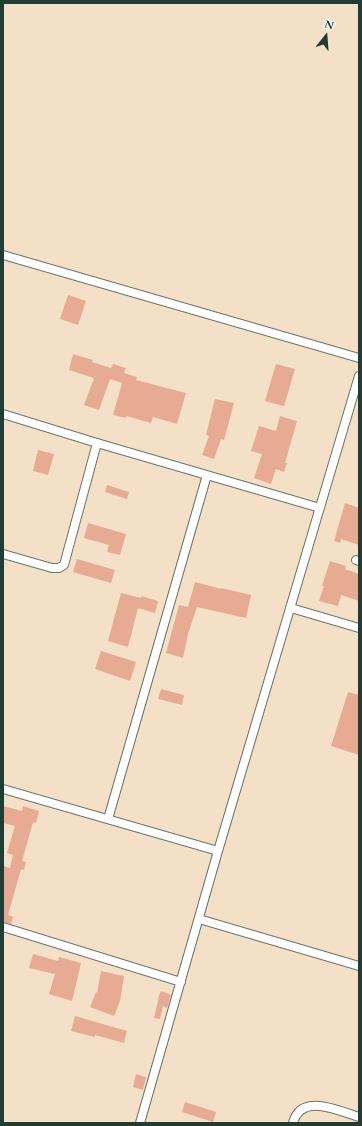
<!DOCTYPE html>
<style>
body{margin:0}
#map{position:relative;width:362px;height:1126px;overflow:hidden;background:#f3e0c7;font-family:"EB Garamond",serif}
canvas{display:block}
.frame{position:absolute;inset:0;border:4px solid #1f3d34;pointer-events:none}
.north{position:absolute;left:306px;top:16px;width:40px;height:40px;-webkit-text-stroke:3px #f6f6f2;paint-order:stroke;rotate:17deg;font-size:11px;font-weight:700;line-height:16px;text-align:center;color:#1f3d34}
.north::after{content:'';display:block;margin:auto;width:14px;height:18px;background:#1f3d34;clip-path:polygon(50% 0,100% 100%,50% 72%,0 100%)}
</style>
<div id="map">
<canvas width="362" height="1126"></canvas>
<div class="frame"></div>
<div class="north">N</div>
</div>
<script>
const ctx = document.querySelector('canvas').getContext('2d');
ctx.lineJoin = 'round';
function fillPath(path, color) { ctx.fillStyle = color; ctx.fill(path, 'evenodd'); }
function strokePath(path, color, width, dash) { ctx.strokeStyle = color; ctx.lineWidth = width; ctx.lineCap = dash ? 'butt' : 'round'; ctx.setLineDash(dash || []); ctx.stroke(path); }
const building = new Path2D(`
 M68 295 86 301 78 325 60 319Z
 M73 354 93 360 92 362 111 368 113 364 126 368 124 373 137 377 136 380 186 393 177 424 153 417 151 423 126 416V418L113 415 122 383 110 379 99 410 84 405 94 378 69 370Z
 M276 364 295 369 284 406 265 401Z
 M215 399 234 403 224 440 221 439 214 459 202 455 209 436 206 435Z
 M280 416 297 421 285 463H287L284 472 276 469 271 484 254 478 262 454 251 451 259 426 276 431Z
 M38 450 54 454 48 475 33 471Z
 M107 485 129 492 127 499 105 492Z
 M345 503 359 508V545L341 539 340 543 334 541Z
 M88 523 126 534 120 555 107 552 109 545 84 538Z
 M77 559 115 570 111 583 73 572Z
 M330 561 346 566 345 569 359 574V601L341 595 338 606 319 601 324 586H322Z
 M195 582 221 589V588L251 595 246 618 197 607 188 634 183 658 166 653 179 605 188 607Z
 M121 593 141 598 142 596 158 601 155 613 138 608 128 647 108 641Z
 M101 651 136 662 130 681 95 669Z
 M161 689 184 695 182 705 158 699Z
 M348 692 359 695V755L331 746Z
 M3 806 22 811 23 806 39 811 36 823 33 822 22 861 26 862 24 870 21 869 8 915 13 917 11 924 3 922V866L10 868 13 855 7 853 15 826 3 823Z
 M33 954 58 961 59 957 81 963 72 1001 49 994 55 974 29 968Z
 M101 971 124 976 120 1001 114 1016 90 1007 96 992 97 993Z
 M161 991 171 995 167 1008 163 1006 160 1019 154 1018 159 996Z
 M75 1016 127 1031 124 1043 95 1035V1037L71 1031Z
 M136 1074 146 1077 143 1090 133 1087Z
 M185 1102 216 1112 213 1122 182 1112Z`);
const street = new Path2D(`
 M3 255 359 358
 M3 414 97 443 320 508
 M3 554 52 568H59L64 565 97 443
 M356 560 359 561
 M291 608 359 628
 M3 789 218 851
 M108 819 207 475
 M199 919 359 966
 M3 927 181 982
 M140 1123 218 851 359 376
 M293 1123C301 1092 339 1111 359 1117`);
fillPath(building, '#e7ab94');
strokePath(street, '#697667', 10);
strokePath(street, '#fff', 8);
</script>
